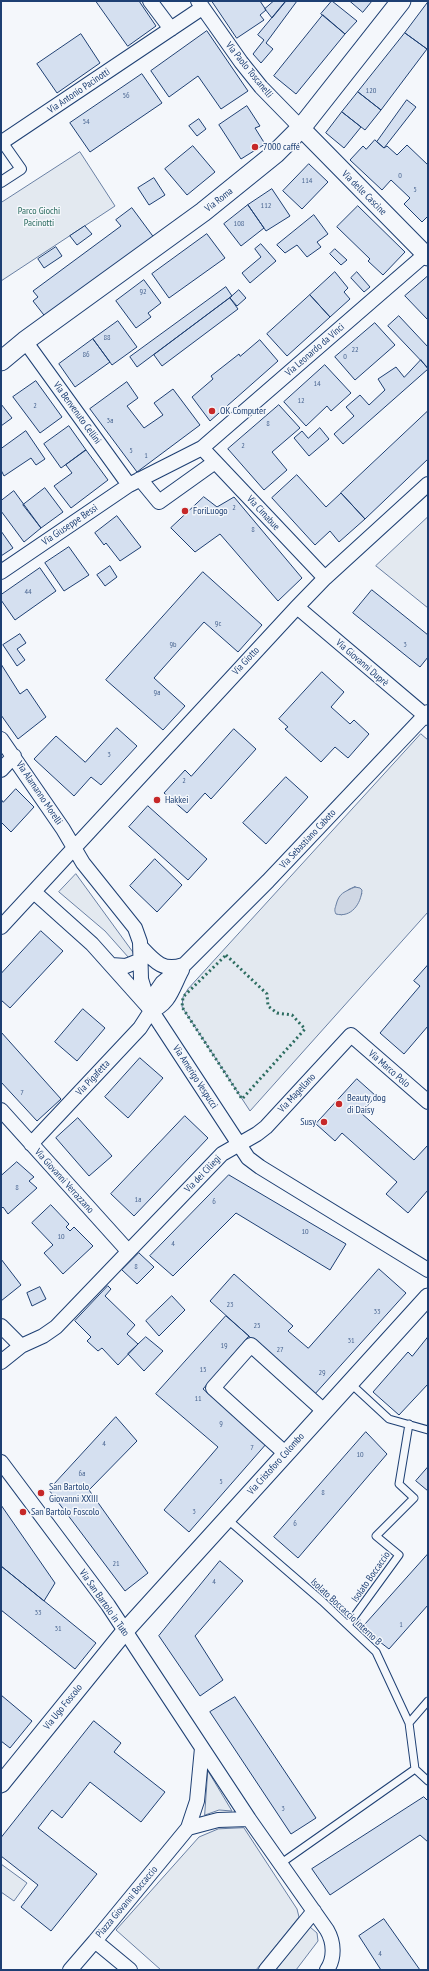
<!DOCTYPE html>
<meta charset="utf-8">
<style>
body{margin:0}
#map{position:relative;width:429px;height:1971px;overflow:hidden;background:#f4f7fb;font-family:"PT Sans Narrow",sans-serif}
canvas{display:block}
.frame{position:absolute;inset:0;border:2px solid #1d3f73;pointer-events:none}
</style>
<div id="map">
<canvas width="429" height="1971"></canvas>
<div class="frame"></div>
</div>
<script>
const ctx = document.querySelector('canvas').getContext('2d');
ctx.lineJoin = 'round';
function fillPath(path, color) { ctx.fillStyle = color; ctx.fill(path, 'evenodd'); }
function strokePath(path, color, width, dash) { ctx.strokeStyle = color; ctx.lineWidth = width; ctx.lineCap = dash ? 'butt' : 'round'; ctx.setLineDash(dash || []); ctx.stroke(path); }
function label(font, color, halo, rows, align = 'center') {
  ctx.font = font + ' "PT Sans Narrow",sans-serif'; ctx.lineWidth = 3; ctx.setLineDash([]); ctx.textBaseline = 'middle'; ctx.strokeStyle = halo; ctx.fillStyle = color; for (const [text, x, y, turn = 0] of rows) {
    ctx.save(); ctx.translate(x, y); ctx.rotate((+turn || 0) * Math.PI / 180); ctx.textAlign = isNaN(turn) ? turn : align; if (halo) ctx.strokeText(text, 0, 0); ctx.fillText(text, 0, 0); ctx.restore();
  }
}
const green = new Path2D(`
 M80 152 115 206 1 281V203Z
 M428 517V608L376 566Z
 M421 734 428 740V912L250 1111 182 1007 183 997 188 989ZM355 887 362 893C356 905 353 909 341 915L335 909 348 890Z
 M76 874 135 955 129 958 105 931 59 892Z
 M208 1771 232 1811 219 1810 205 1815Z
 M244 1828 297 1909 299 1917 256 1970H161L116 1930 199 1837 218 1829Z
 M1 1864 27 1883 14 1901 1 1892Z
 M310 1927 317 1933 318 1941 296 1970H276Z`);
const water = new Path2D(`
 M355 887 360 888 362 890C361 904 351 918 336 914 334 910 335 909 336 905 339 893 344 892 355 887Z`);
const building = new Path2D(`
 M96 1H139L156 26 128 46Z
 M212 1H260L266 10 260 15 264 20 237 38Z
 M274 1H286L272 18 265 9Z
 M286 1H297L266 43 273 49 261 63 253 54 264 40 258 35Z
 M332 1 357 21 345 34 321 14Z
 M350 1H372L363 12Z
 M428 2V48L427 49 405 33Z
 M323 15 345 34 296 94 274 76Z
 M207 31 248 91 221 109 198 76 169 97 151 71Z
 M405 33 427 49 381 110 358 92Z
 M81 34 100 63 57 93 37 64Z
 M142 74 162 103 90 152 70 123Z
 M358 92 381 110 365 130 342 112Z
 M407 100 416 107 384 148 377 142Z
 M247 106 260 126 255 128 265 144 241 159 219 125Z
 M342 112 361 127 344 148 326 133Z
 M199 119 206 129 197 136 189 126Z
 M375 140 384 148 387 146 397 155 407 145 428 165V216L422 222 404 204 410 198 391 180 382 190 350 160 363 146 366 149Z
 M193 146 215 172 187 195 165 169Z
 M309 164 328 182 302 209 283 191Z
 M154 178 165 195 149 205 138 188Z
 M272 189 290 216 266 231 248 205Z
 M248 205 264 228 241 246 224 224Z
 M358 206 405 252 383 275 368 261 370 259 337 227Z
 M132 208 155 239 47 319 33 301 38 297 33 291 121 226 116 220Z
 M314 215 328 234 317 242 321 247 307 257 297 245 285 253 277 245Z
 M85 226 92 234 77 245 70 236Z
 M207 234 225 258 169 298 152 274Z
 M261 244 276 261 250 283 242 273 261 257 255 249Z
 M56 247 62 256 44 268 38 259Z
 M335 249 347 260 341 265 330 254Z
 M335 272 348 288 344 292 350 299 330 317 310 295Z
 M357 272 370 287 364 292 351 278Z
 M428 276V320L405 296Z
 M144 280 161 303 148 313 151 317 136 328 116 301Z
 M226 287 232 296 137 367 130 357Z
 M239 290 246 298 237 306 230 298Z
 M310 295 330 317 287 356 267 334Z
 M230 298 238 309 162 366 154 355Z
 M399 316 428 347V368L388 326Z
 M118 321 137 347 112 365 93 339Z
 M375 323 395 345 355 380 335 357Z
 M93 339 110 362 75 387 59 364Z
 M260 340 278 361 210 421 192 397 213 379 211 376 239 354 240 356Z
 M421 360 428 369 343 444 334 434 354 416 346 407 360 395 369 405 385 390 378 379 396 367 404 377Z
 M325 365 351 393 331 411 327 406 306 426 284 402Z
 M36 381 62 417 40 433 13 397Z
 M127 382 138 398 127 406 144 428 163 415 154 403 173 389 200 425 137 472 90 409Z
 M1 404 12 418 1 426Z
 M279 405 300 428 272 452 287 470 264 490 228 449Z
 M428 411V459L365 519 341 493Z
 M69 426 86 450 61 468 44 444Z
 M320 428 329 439 309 456 294 438 302 431 308 438Z
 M26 431 45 459 36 465 31 458 4 476 1 470V449Z
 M86 450 108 480 71 508 54 486 72 473 66 465Z
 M297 475 326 507 341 493 365 519 339 542 330 531 315 545 272 498Z
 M45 488 63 512 41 528 23 505Z
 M14 491 41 528 24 542 1 511V501Z
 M204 497 217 507 234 497 302 578 278 601 220 534 195 552 171 528Z
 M117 516 141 547 120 561 106 543 104 545 95 533Z
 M1 531 13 548 1 556Z
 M69 547 89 575 64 591 45 563Z
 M110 566 117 577 105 586 97 575Z
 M40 568 56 591 15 620 1 600V595Z
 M203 572 262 625 238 652 204 622 154 678 185 706 163 730 106 680Z
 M372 590 428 635V657L420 667 353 613Z
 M20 634 26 643 17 649 25 660 17 666 3 645Z
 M1 664 20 694 27 689 46 717 18 739 1 715Z
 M322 672 344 692 331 707 350 724 354 720 369 734 348 758 335 747 321 762 285 729 288 727 279 719Z
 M117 728 137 746 101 785 91 777 74 796 34 759 56 736 85 762Z
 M234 729 256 749 211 799 205 793 187 813 164 793 185 770 191 776Z
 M286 777 308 797 266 844 243 823Z
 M16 789 34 807 11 832 1 822V799L3 802Z
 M148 806 207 859 188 880 129 827Z
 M155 859 182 885 157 912 130 886Z
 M41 931 63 951 10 1008 1 1000V974Z
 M428 965V1026L404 1054 380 1033 420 986 414 981Z
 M83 1009 105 1028 77 1061 55 1042Z
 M1 1032 61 1099 37 1121 1 1082Z
 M140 1058 163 1078 128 1118 105 1097Z
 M357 1079 376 1096 361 1113 414 1160 428 1145V1190L408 1213 386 1194 397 1182 342 1133 335 1141 316 1124Z
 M185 1116 208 1138 134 1216 111 1194Z
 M78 1118 112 1156 89 1176 56 1138Z
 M17 1162 34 1177 29 1181 37 1188 8 1214 3 1207 1 1209V1176Z
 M229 1175 346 1244 330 1270 236 1213 173 1276 150 1256Z
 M51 1205 69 1224 66 1227 70 1231 74 1227 93 1246 63 1274 44 1253 53 1245 32 1223Z
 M139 1253 154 1267 137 1284 122 1270Z
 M1 1259 21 1285 1 1301Z
 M379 1269 406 1293 314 1395 210 1301 234 1274 293 1326 288 1331 308 1348Z
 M108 1286 111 1289 105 1296 135 1325 127 1334 138 1344 118 1365 102 1348 98 1351 87 1341 91 1337 75 1321Z
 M40 1287 46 1299 32 1306 27 1293Z
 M172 1296 185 1310 159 1336 146 1321Z
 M226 1316 249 1336 203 1389 267 1443 189 1532 164 1510 218 1447 156 1394Z
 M146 1337 163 1351 144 1371 128 1354Z
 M428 1337V1384L399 1415 373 1392 408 1352 412 1356Z
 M116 1417 137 1441 89 1490 148 1573 125 1591 49 1490Z
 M366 1432 387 1454 298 1558 274 1537Z
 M428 1467V1491L416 1481Z
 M1 1505 55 1583 44 1601 1 1566Z
 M428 1554V1605L389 1649 362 1628Z
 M220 1561 243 1581 195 1636 223 1680 200 1696 159 1636Z
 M1 1566 96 1643 75 1669 1 1610Z
 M1 1695 32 1721 10 1748 1 1741Z
 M235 1697 316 1818 291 1834 210 1712Z
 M94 1721 121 1743 114 1752 165 1792 141 1822 90 1782 62 1818 52 1810 38 1828 97 1874 51 1931 21 1907 38 1885 1 1856V1838Z
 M424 1797 428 1801V1842L420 1835 330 1895 312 1869Z
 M384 1919 420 1970H381L359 1936Z`);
const service = new Path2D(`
 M350 1383 389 1419 428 1430
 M227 1519 322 1601 376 1652 409 1723 415 1769 280 1864
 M348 1625 399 1555 376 1536 414 1498 399 1484 409 1424
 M409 1723 428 1701
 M415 1769 428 1781`);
const pedestrian = new Path2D(`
 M1 182 21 169 2 142`);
const minor = new Path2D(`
 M150 1 171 29
 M198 1 241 62 261 87 301 128
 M2 142 202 8
 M25 341 129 485
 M202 448 325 578
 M140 479 159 502 215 462
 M1 572 129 485 202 448 428 252
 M297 607 428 718
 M1 739 63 829 83 863 135 928 140 942 141 979 148 1002
 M1 770 14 756
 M34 892 92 944 151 1010 248 1158 260 1167 428 1270
 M1 927 297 607 325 578 428 484
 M141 947C154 961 163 972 183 965
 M111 965 126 966 141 960
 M151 1010C169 1007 174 984 182 970
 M1 1110 128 1251
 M31 1144 140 1028 149 1014 153 996 162 983 185 964 268 881 428 712
 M1 1326 21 1346
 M1 1362 21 1346 43 1336 56 1327 222 1154 257 1134 266 1127 351 1035 428 1102
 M286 1454 213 1388 251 1345 324 1411
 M1 1462 108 1605 249 1819 327 1930C334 1942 335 1958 327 1970
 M188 1828 218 1820 249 1819
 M70 1970 95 1941
 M130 1970 95 1941 188 1828 197 1801 202 1748
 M266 1970 314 1911`);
const tertiary = new Path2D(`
 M301 128 428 257
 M1 1784 125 1631 428 1297`);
const secondary = new Path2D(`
 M1 361 25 341 203 212 276 153 301 128 401 1`);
const hedge = new Path2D(`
 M226 955 267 994 268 1006 277 1013 292 1015 305 1029 242 1099 182 1007 183 997Z`);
const markers = [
 [255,147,4,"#c62828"],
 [212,411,4,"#c62828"],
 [185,511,4,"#c62828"],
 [157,800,4,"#c62828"],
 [339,1104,4,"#c62828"],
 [324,1122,4,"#c62828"],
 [41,1493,4,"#c62828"],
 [23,1512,4,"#c62828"]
];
const numberNames = [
 ["120",371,91],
 ["56",126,96],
 ["54",86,122],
 ["0",400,176],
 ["114",307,181],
 ["5",415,190],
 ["112",266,206],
 ["108",239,224],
 ["92",143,292],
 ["88",107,338],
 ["22",355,350],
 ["86",86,355],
 ["0",345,357],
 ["14",317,384],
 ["12",301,401],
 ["2",35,406],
 ["3a",110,421],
 ["8",268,424],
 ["2",243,446],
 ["5",131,451],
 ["1",146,456],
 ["2",234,508],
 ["8",253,530],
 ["44",28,592],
 ["9c",218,624],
 ["9b",173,645],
 ["3",405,645],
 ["9a",157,693],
 ["3",109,755],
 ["2",184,781],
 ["7",22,1093],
 ["8",17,1188],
 ["1a",138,1200],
 ["6",214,1202],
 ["10",305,1232],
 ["10",61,1237],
 ["4",173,1244],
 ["8",136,1267],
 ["23",230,1305],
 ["33",377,1312],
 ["25",257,1326],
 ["31",351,1341],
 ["19",224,1346],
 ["27",280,1350],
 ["15",203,1370],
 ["29",322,1373],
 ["11",198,1399],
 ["9",221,1424],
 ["4",104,1444],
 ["7",252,1448],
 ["10",360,1455],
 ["6a",82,1474],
 ["5",221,1482],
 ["8",323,1493],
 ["3",194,1512],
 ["6",295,1524],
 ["21",116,1564],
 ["4",214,1582],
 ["33",38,1613],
 ["1",401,1625],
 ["31",58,1629],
 ["3",283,1809],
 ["4",380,1954]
];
const streetNames = [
 ["Via Paolo Toscanelli",249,70,51],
 ["Via Antonio Pacinotti",79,91,-34],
 ["Via delle Cascine",364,193,45],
 ["Via Roma",219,200,-38],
 ["Via Leonardo da Vinci",315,350,-41],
 ["Via Benvenuto Cellini",77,413,54],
 ["Via Cimabue",263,513,47],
 ["Via Giuseppe Bessi",70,525,-34],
 ["Via Giotto",246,661,-47],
 ["Via Giovanni Duprè",362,663,41],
 ["Via Alamanno Morelli",39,793,56],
 ["Via Sebastiano Caboto",308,839,-47],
 ["Via Marco Polo",389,1069,41],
 ["Via Amerigo Vespucci",195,1077,57],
 ["Via Pigafetta",93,1078,-47],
 ["Via Magellano",297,1093,-47],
 ["Via dei Ciliegi",203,1174,-46],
 ["Via Giovanni Verrazzano",64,1181,48],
 ["Via Cristoforo Colombo",276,1464,-48],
 ["Isolato Boccaccio",371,1577,-55],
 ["Via San Bartolo in Tuto",104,1603,55],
 ["Isolato Boccaccio interno B",346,1612,43],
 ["Via Ugo Foscolo",63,1707,-51],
 ["Piazza Giovanni Boccaccio",127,1902,-50]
];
const poiNames = [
 ["7000 caffé",263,147],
 ["OK Computer",220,411],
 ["ForiLuogo",193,511],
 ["Hakkei",165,800],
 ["Beauty dog",347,1098],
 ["di Daisy",347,1110],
 ["Susy",316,1122,"right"],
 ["San Bartolo",49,1487],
 ["Giovanni XXIII",49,1499],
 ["San Bartolo Foscolo",31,1512]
];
const parkNames = [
 ["Parco Giochi",39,211],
 ["Pacinotti",39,223]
];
fillPath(green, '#e3e9f0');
strokePath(green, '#687fa3', 1);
fillPath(water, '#cfd7e4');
strokePath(water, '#687fa3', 1);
fillPath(building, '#d5e0f0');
strokePath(building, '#1d3f73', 1);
strokePath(service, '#1d3f73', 9);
strokePath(pedestrian, '#1d3f73', 12);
strokePath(minor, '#1d3f73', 16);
strokePath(tertiary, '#1d3f73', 19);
strokePath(secondary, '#1d3f73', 21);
strokePath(service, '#f4f7fb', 7);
strokePath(pedestrian, '#f4f7fb', 10);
strokePath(minor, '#f4f7fb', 14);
strokePath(tertiary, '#f4f7fb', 17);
strokePath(secondary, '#f4f7fb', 19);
strokePath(hedge, '#2c6c60', 3, [2, 3]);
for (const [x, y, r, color] of markers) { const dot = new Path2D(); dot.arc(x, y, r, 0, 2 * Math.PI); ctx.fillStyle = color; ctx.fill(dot); strokePath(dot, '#f4f7fb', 1.5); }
label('8px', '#4b6792', null, numberNames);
label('10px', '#1d3f73', '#f4f7fb', streetNames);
label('10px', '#1d3f73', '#f4f7fb', poiNames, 'left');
label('10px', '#2c6c60', '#f4f7fb', parkNames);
</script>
